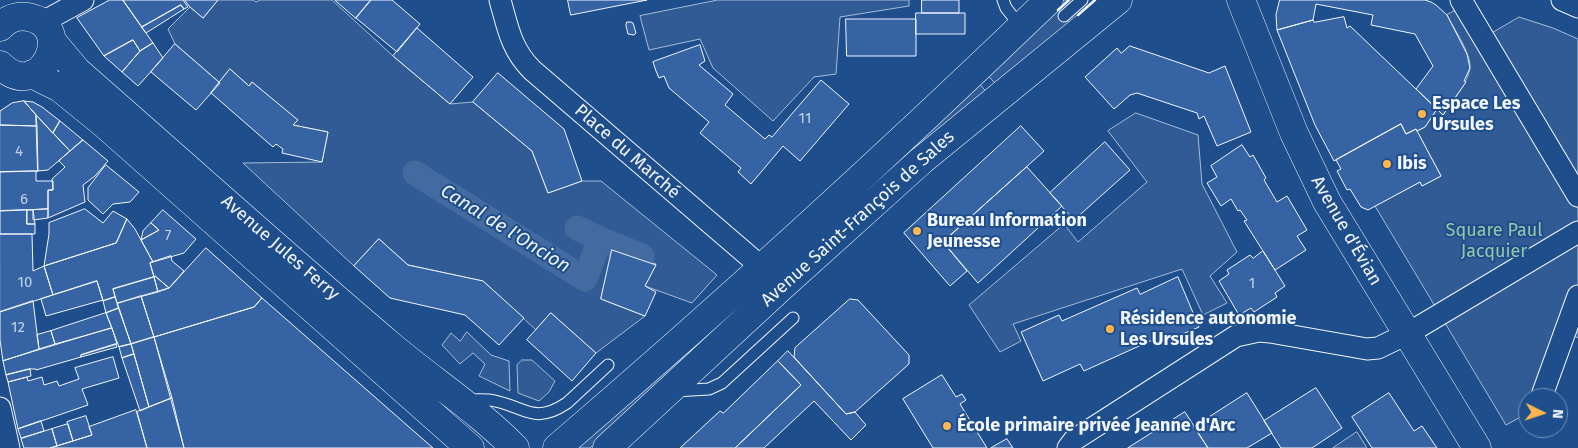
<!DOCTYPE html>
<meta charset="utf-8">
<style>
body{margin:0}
#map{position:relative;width:1578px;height:448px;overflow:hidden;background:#1f4e8c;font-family:"Fira Sans",sans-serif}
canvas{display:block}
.north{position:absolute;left:1518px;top:388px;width:50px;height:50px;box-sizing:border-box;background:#1f4e8c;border:1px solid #7391ba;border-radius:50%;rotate:94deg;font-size:14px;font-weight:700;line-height:20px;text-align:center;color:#f2f6ff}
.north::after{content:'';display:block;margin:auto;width:18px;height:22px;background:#ffb74d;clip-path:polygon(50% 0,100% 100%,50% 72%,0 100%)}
</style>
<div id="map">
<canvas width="1578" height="448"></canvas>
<div class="north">N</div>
</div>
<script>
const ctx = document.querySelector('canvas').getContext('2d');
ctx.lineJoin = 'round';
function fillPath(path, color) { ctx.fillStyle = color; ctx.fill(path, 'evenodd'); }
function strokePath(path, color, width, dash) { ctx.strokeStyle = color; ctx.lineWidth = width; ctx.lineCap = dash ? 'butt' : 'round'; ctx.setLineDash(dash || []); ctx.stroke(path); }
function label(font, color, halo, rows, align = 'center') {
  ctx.font = font + ' "Fira Sans",sans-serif'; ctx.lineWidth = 4; ctx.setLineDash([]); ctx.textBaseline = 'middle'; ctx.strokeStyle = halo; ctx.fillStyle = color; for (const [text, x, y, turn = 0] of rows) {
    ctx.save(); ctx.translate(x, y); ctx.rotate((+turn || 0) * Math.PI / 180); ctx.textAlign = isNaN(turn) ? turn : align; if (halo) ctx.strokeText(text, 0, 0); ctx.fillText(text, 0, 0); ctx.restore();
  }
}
const green = new Path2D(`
 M218 0H253L256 2 260 0H332L393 56 450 104 473 102 532 151 548 193 582 181H601L717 275 692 303 645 286 656 264 613 250 601 299 645 316 596 353 551 313 536 330 483 281 408 265 379 239 354 266 243 163 322 162 328 132 293 125 297 120 252 82 249 86 230 69 220 83 175 44 168 29 190 7 203 18Z
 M718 0H909V6L840 17 836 74 814 77 773 121 713 68 700 39 649 50 640 16Z
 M1063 0H1069L1058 10 1070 23 1095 0H1101L999 88 986 73Z
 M1464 6 1483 38 1519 17 1553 28 1578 39V338L1565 330 1541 398H1528V413L1506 425 1375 206 1420 182 1422 186 1441 176 1417 131 1425 127 1437 109 1443 115C1452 101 1468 83 1470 68 1471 53 1454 29 1447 15Z
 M977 81 990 96 812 249 805 242Z
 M1136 113 1198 135 1202 184 1237 252 1210 276 1227 303 1203 315 1182 269 1013 324 1021 341 1000 352 969 305 1064 224 1078 242 1147 182 1108 131Z
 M751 294 753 295 751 303 590 448H574Z
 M467 332 491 355 509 361 510 391 479 376 485 364 473 353 460 364 442 345 451 333 460 341Z
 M522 360H532L555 381 549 392 539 401 518 393 517 365Z
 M1357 432 1367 448H1333Z`);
const canal = new Path2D(`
 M415 173 585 279 600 239 642 256
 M577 228 600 239`);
const building = new Path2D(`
 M110 0H123L153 43 140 51 133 40 104 56 77 18Z
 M123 0H183L188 7 184 9 181 5 142 27Z
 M185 0H218L203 18 190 7Z
 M335 0H371L356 18Z
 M371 0H392L420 24 397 52 356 18Z
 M568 0H647L571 15Z
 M922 0H959V13H922Z
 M1280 0H1425L1431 2 1436 5 1447 15 1467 54 1470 68 1464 81 1466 82 1443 115 1416 89 1433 66 1415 34 1371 25 1373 15 1316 4 1313 20 1277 30 1276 15Z
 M181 5 184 9 146 33 142 28V27Z
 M916 13H965V34H916Z
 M1344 17 1347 28 1350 26 1437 109 1425 127 1417 131 1416 129 1406 134 1401 124 1334 161 1315 125 1277 30 1313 20 1314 22Z
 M846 19H916V56H847Z
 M627 22H631L633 23 636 33 634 35 628 34 626 26Z
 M417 28 473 77 450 104 393 56Z
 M133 40 140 51 122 72 104 56Z
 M153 43 163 58 138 86 122 72 140 51Z
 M175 44 220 83 196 110 151 72Z
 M700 45 705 61 699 65 733 94 725 105 765 139 769 135 772 137 821 80 849 104 800 161 783 146 751 184 738 172 741 168 700 133 709 122 669 88 664 76 659 78 656 71 653 62Z
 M1130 46 1209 73 1225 66 1251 132 1217 146 1204 116 1199 119 1197 113 1137 93 1130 95 1114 109 1085 77 1117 48 1121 53Z
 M230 69 249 86 252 82 298 120 293 125 328 132 322 162 282 153 283 149 276 144 273 147 211 93Z
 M498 73 564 129 582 181 548 193 532 151 473 102Z
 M24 101 36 115 37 126 0 125V111L12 103Z
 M24 101 33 102 42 107 60 121 53 133Z
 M36 115 70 151 48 170 38 171Z
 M60 121 83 140 70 151 53 133Z
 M1401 124 1406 134 1416 129 1441 176 1422 186 1420 182 1368 210 1361 207 1350 189 1347 190 1337 171 1341 169 1336 160Z
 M0 125 37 126 38 171 0 172Z
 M1021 126 1044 151 943 242 967 271 950 286 904 233Z
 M83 140 108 161 95 176 83 185 85 202 48 218V190H53L52 179 65 167 59 161Z
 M1105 142 1130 170 1074 220 1050 193Z
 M1242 145 1250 157 1253 155 1266 178 1264 180 1277 202 1287 196 1307 230 1297 236 1306 250 1275 270 1244 221 1247 220 1240 210 1238 211 1231 199 1221 206 1207 183 1217 177 1211 166Z
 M106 165 139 192 130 202 113 204 103 214 88 200V188Z
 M1027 167 1062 206 978 283 943 242Z
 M38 171 36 172V181H53V190H48V209L0 211V172Z
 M48 209V218L33 220V210Z
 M85 209 103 223 113 211 127 219 116 243 44 266 49 234V223Z
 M27 210V224H35V234H0V211Z
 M27 210H33L35 224H27Z
 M163 210 196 239 184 253 153 262 141 240 159 230 151 223Z
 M127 219 135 229 153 262 150 263 154 277 113 289 115 297 103 301 97 281 53 295 44 266 116 243Z
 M151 223 159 230 141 240 143 231Z
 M0 234H32L33 271 44 266 53 295 0 312Z
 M379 239 408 265 483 281 524 318 499 345 465 315 390 298 354 266Z
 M206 248 262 298 254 307 154 337 141 296 169 288Z
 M612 250 656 265 645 286 656 292 645 316 601 299Z
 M1263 251 1285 286 1275 293 1277 297 1254 312 1251 308 1239 315 1219 281 1229 274 1227 270 1250 255 1253 258Z
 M171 256 172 261 184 271 169 288 155 276 154 277 150 263Z
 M155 276 169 288 158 292 154 277Z
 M154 277 158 292 117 303 113 289Z
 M1178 277 1199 327 1162 343 1159 337 1084 371 1080 364 1043 381 1021 332 1059 315 1062 321 1137 288 1140 294Z
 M97 281 103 300 46 316 41 299Z
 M141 296 154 337 131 344 117 304Z
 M115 297 119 308 106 313 103 301Z
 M262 298 433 448H184L154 337 254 307Z
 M850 299 858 300 909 355V364L855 412 846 414 794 357 795 348Z
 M33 301 39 349 3 361 0 340V312Z
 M119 308 131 344 119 347 106 313Z
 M106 313 112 328 55 344 51 331Z
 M551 313 596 353 572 381 527 340Z
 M112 328 117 344 81 355V357L36 370V369H30L6 375 3 361Z
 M51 331 55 344 39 349 37 335Z
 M154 337 172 398 149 407 131 344Z
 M116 344 117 347 81 357V355Z
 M131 344 134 354 122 358 119 347Z
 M788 351 846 414 855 412 866 425 851 440 814 401 764 448H735L801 385 778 361Z
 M134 354 149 407 140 411 122 358Z
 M113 357 119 378 82 389 88 405 18 429 8 382 27 377 28 381 42 377 44 385 57 381 59 386 79 379 75 368Z
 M778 361 801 385 735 448H680L720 411 723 413Z
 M30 369 31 376 8 382 6 375Z
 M942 375 956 397 962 394 966 400 960 404 987 448H933L903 399Z
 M1316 388 1342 428 1312 448H1281L1264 421Z
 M1247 393 1272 433 1247 448H1208L1194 427Z
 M1389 393 1414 431 1422 426 1437 448H1372L1352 417Z
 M172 398 184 448H147L137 412Z
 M136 410 147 448H50L92 435 89 427Z
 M1185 412 1208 448H1128Z
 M86 416 92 435 73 441 67 422Z
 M41 421 44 431 21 438 18 429Z
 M68 424 73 441 57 446 52 429Z
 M52 429 57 446 50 448H24L21 439Z
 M1007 439 1013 448H991Z`);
const lane = new Path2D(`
 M1003 0 1006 8 1021 27
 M1064 16 1082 0
 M675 391 709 389 722 383 793 318
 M467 400C476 400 486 399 495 401 525 407 534 425 567 403L608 365`);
const street = new Path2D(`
 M500 0C508 28 511 49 532 70L751 258 772 279
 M1461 0 1578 196
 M1562 0 1578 7
 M41 23 83 0
 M1541 398 1578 296
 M0 408 9 448
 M1068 448 1074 440 1236 336 1259 331 1270 332 1367 349 1378 348 1407 334 1578 232`);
const secondary = new Path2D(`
 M1241 0 1294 133 1327 202 1477 448
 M0 27C7 19 17 15 28 17 78 26 40 105 0 65
 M52 41 77 71C181 162 284 255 390 345 430 379 479 411 515 448
 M32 74 60 88 102 122 470 448
 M557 448C726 303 889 154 1049 0
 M607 448 780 288 922 160 1118 0`);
const wall = new Path2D(`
 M1058 10 1069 0
 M1078 15 1095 0`);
const markers = [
 [1422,114,5,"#ffb74d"],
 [1387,164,5,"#ffb74d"],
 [917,231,5,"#ffb74d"],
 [1110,329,5,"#ffb74d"],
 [947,426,5,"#ffb74d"]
];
const numberNames = [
 ["11",805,119],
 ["4",19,152],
 ["6",24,200],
 ["7",168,236],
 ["10",25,283],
 ["1",1252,284],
 ["12",18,328]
];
const poiNames = [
 ["Espace Les",1432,104],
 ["Ursules",1432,125],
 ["Ibis",1397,164],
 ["Bureau Information",927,221],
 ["Jeunesse",927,242],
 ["Résidence autonomie",1120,319],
 ["Les Ursules",1120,340],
 ["École primaire privée Jeanne d'Arc",957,426]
];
const streetNames = [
 ["Place du Marché",627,152,41],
 ["Avenue Saint-François de Sales",858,219,-42],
 ["Avenue d'Évian",1346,231,60],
 ["Avenue Jules Ferry",280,248,41]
];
const parkNames = [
 ["Square Paul",1494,231],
 ["Jacquier",1494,252]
];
const waterNames = [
 ["Canal de l'Oncion",505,229,32]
];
fillPath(green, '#305b95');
strokePath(green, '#a8bbd7', 1);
strokePath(canal, '#446ba0', 25);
fillPath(building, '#3563a3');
strokePath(building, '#f2f6ff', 1);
strokePath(lane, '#f2f6ff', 13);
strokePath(street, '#f2f6ff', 23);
strokePath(secondary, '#f2f6ff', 29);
strokePath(lane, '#1f4e8c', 11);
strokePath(street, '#1f4e8c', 21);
strokePath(secondary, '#1f4e8c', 28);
strokePath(wall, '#f2f6ff', 2.5);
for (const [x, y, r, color] of markers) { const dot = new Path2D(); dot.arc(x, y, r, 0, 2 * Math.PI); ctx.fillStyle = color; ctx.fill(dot); strokePath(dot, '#1f4e8c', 2); }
label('15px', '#c3d1e8', null, numberNames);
label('bold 18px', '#f2f6ff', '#1f4e8c', poiNames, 'left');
label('18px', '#f2f6ff', '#1f4e8c', streetNames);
label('18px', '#97c8a6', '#1f4e8c', parkNames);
label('italic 19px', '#f2f6ff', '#1f4e8c', waterNames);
</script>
